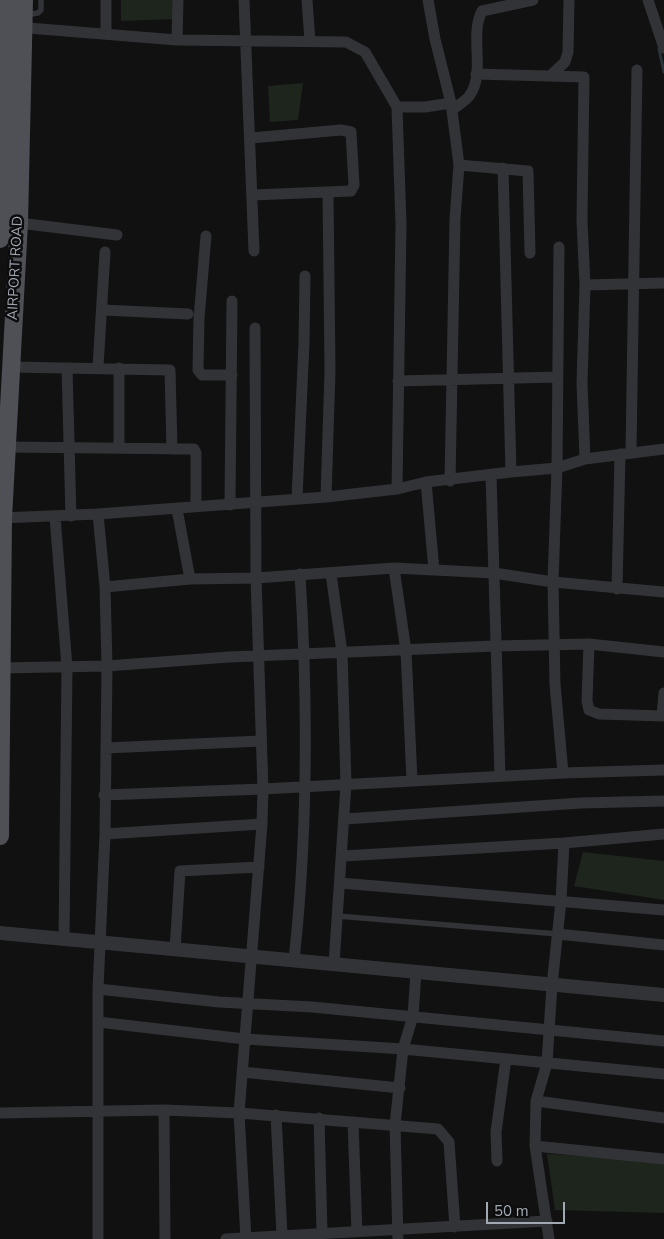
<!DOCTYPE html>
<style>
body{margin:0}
#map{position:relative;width:664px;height:1239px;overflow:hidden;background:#111112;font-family:"Nunito Sans",sans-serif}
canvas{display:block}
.scale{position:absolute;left:486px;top:1202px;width:79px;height:22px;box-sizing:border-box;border:2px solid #a2a9b3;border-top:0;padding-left:6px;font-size:15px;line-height:18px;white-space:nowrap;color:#a2a9b3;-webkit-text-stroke:4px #0c0c0d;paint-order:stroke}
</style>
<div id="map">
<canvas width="664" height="1239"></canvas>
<div class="scale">50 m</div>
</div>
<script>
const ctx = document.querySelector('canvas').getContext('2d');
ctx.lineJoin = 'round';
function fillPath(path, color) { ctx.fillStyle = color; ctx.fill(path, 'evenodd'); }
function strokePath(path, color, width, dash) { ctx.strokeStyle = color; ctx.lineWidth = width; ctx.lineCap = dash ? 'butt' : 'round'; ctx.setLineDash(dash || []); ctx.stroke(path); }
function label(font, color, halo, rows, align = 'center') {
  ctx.font = font + ' "Nunito Sans",sans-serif'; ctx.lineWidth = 5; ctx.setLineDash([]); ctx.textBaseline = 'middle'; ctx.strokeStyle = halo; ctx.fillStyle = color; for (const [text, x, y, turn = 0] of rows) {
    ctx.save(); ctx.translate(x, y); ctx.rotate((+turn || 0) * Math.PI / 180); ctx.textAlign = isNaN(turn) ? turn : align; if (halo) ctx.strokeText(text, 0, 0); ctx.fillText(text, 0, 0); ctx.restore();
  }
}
const green = new Path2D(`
 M121 0H174V19L121 21Z
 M303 83 298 120 270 122 268 86Z
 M583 852 664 861V900L574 886Z
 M547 1154 664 1160V1213L555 1210Z`);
const stream = new Path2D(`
 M659 49 664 72`);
const service = new Path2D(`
 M25 15 38 13 41 10V0
 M337 916 558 934`);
const minor = new Path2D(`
 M244 0 254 251
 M307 0 310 41
 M428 0 435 39 451 103 459 165 455 219 450 481
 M648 0 664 48
 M16 27 177 40 346 42 365 52 397 107 401 224 397 489
 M106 34V0
 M177 40 178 0
 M550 76 565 62 568 52 569 0
 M397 107H425L451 103
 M452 110C458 105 466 101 470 95 486 71 469 36 482 11L533 0
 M251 138 341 130 351 132 354 185 351 191 253 195
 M459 165 528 171 530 253
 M503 168 511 472
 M19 223 117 235
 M206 236 199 318 198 370 202 375H232
 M559 247 557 468 553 582 555 684 563 773
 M585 285 664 283
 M103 310 188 314
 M10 367 170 370 172 449
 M98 367 105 252
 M67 368 71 516
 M398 381 557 377
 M6 447 194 449 196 453V506
 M119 448V368
 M631 452 637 70
 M585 459 664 449
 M491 475 500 776
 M426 482 434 570
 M326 497 330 371 328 192
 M297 498 304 343 305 276
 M230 505 232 301
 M177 509 190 579
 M55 517 67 667 64 939
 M0 518 98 514 326 497 397 489 426 482 511 472 557 468 585 459 582 383 585 285 582 221 584 77 476 74
 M394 568 406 651 412 780
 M331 574 342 652 346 784 334 964
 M105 587 190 579 256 578 394 568 494 573 553 582 664 592
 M617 589 620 454
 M589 644 587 701 589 710 599 714 664 716
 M1 668 107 666 229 657 495 646 589 644 664 652
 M662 716 664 693
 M106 748 261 741
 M104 795 263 789 563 773 664 770
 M345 819 581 803 664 801
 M105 834 262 824
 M343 856 564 843 664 834
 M340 883 664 910
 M558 934 664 945
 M175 950 180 871 259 867
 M294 960C308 832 308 703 300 574
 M98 989 219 1002 312 1007 664 1041
 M98 1022 245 1039 403 1049 664 1074
 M242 1072 400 1088
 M536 1101 664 1118
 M164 1110 165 1239
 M0 1113 164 1110 239 1113 438 1129 449 1142 455 1227
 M276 1115 282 1235
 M319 1118 322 1233
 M353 1122 357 1232
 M535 1146 664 1159
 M497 1161 496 1132 506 1059
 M98 1239V989L105 834 107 666 105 587 98 514
 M226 1239 547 1221
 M246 1239 239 1113 262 824 263 789 256 578 255 328
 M398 1239 395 1125 403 1049 413 1016 416 973
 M549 1239 535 1146 536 1101 547 1063 552 985 561 901 564 843`);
const tertiary = new Path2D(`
 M0 933 664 995`);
const primary = new Path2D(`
 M0 239 3 212 8 0
 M0 836 3 518 19 223 24 0`);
const streetNames = [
 ["AIRPORT ROAD",16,268,-87]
];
fillPath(green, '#1d251d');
strokePath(stream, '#2a353a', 3);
strokePath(service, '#323337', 5.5);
strokePath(minor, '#323337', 11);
strokePath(tertiary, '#323337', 14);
strokePath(primary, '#4e5056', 18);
label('14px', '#a2a9b3', '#0c0c0d', streetNames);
</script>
